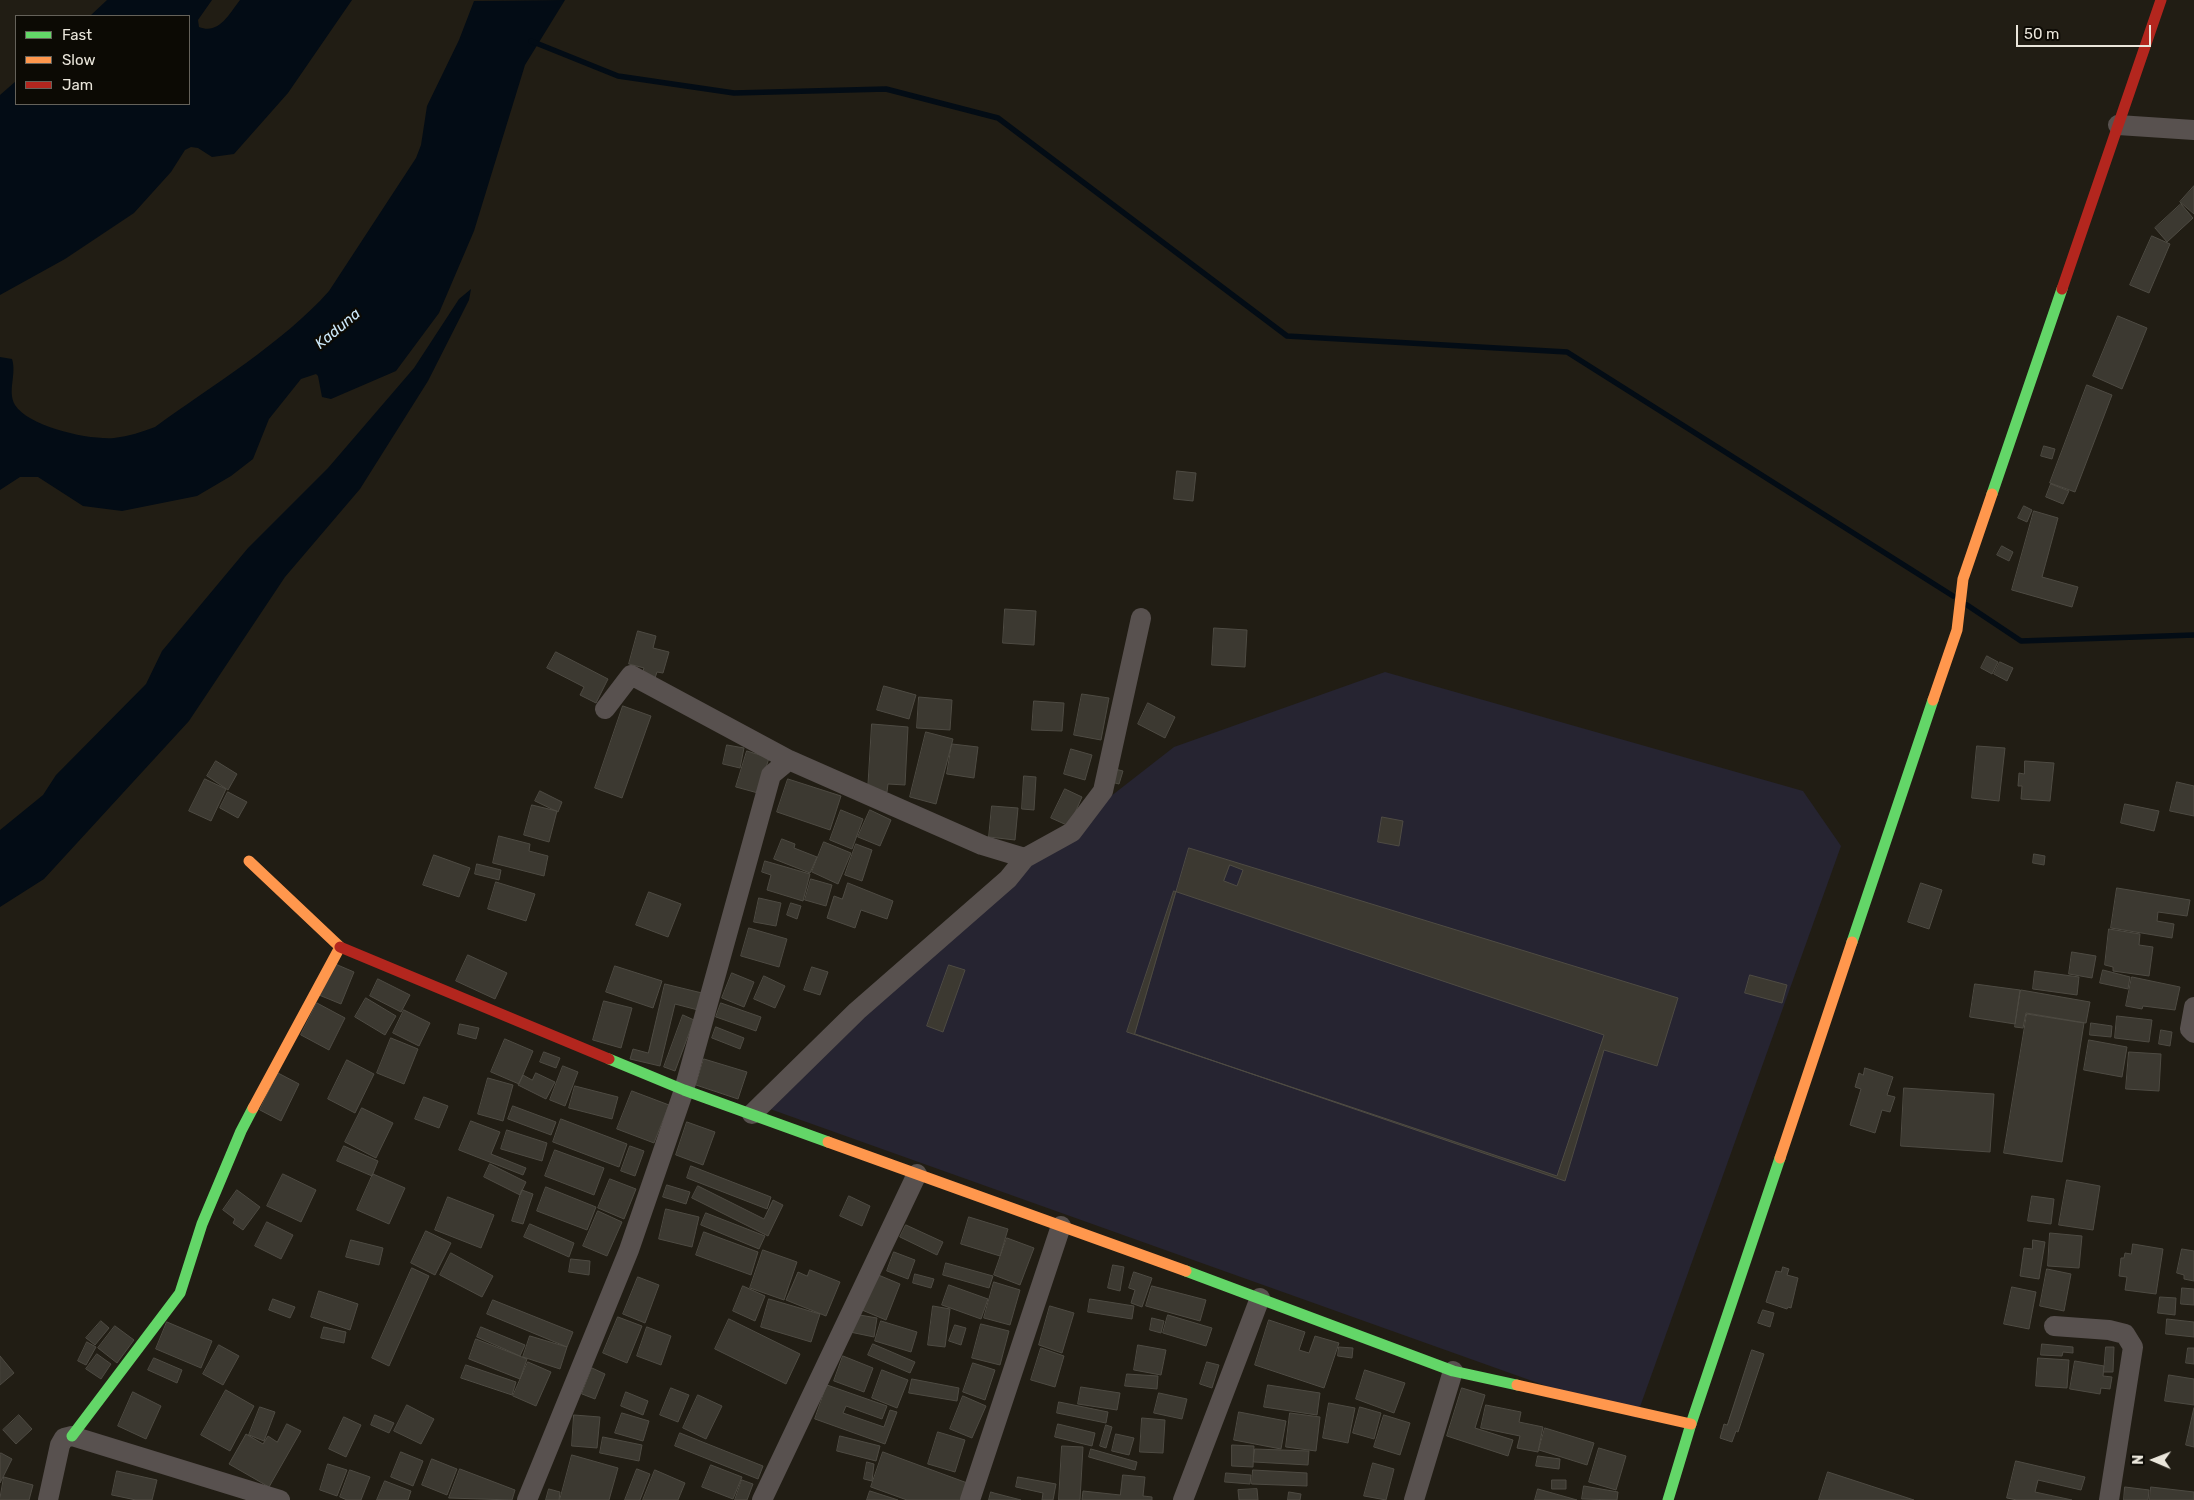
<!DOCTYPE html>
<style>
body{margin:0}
#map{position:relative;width:2194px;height:1500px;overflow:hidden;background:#211d14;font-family:Rubik,sans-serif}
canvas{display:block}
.legend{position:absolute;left:15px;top:15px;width:175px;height:90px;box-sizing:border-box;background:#0c0a04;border:1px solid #65625a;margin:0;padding:6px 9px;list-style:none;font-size:15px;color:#eae6db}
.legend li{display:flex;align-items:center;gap:10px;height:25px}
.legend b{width:25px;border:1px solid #65625a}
.north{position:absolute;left:2129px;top:1435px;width:50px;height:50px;-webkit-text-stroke:4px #0c0a04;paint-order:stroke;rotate:271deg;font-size:14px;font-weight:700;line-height:20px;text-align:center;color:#eae6db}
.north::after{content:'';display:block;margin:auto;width:18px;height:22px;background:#eae6db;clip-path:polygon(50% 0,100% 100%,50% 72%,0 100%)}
.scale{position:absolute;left:2016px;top:25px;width:135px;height:22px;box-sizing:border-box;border:2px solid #eae6db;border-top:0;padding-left:6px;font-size:15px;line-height:18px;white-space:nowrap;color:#eae6db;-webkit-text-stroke:4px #0c0a04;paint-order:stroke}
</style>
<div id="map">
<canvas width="2194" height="1500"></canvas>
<ul class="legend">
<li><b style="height:6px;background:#63d668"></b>Fast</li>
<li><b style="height:6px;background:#ff974d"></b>Slow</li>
<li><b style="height:6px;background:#b3261e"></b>Jam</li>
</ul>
<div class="north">N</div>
<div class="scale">50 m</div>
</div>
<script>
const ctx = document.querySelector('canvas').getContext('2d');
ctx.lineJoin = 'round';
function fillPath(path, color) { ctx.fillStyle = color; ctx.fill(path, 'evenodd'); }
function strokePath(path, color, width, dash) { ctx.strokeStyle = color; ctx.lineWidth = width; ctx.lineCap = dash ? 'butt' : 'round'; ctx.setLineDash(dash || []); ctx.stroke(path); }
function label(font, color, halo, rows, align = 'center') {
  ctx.font = font + ' Rubik,sans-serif'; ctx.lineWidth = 4.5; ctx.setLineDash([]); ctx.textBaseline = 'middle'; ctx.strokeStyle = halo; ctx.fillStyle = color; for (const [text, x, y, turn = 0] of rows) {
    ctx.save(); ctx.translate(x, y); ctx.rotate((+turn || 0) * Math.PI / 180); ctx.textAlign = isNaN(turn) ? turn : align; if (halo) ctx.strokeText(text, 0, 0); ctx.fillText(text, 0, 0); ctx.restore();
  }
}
const industrial = new Path2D(`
 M1385 672 1803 791 1841 846 1636 1418 756 1104 1070 828 1174 747Z`);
const water = new Path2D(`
 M107 0H212L198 20 199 27C219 35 229 14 240 0H352L288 93 234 154 212 157 198 148 191 147 185 150 171 172 134 213 65 259 0 295V95L16 81V104H189V16H90Z
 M565 0 525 65 474 231 439 313 396 371 331 399 322 397 318 376 316 374 301 379 269 419 253 459 231 476 197 496 122 511 83 506 38 477H20L0 490V357L12 359C17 374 7 391 15 405 29 427 89 440 114 438 129 436 142 432 155 427 211 386 283 343 329 291L416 158 421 145 427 106 459 40 474 1Z
 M471 289 469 300 428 381 360 489 285 577 189 721 44 879 0 907V830L43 795 56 775 146 684 162 651 248 548 328 468 414 368 459 299Z`);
const stream = new Path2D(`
 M531 41 618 76 734 93 886 89 998 118 1287 336 1567 352 1953 596
 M1967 605 2021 641 2194 635`);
const building = new Path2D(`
 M2194 186V214L2180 202Z
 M2181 204 2193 218 2167 242 2155 228Z
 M2152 236 2170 244 2149 293 2130 285Z
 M2118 316 2147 328 2122 389 2093 376Z
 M2087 385 2112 395 2075 492 2050 483Z
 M2044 446 2055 449 2052 459 2041 456Z
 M1177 471 1196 473 1193 501 1174 499Z
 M2051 484 2069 491 2063 504 2046 497Z
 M2024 506 2032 510 2027 522 2018 518Z
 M2034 511 2058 518 2042 577 2078 587 2072 607 2012 590Z
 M2002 546 2013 552 2009 561 1997 555Z
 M1005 609 1036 611 1034 645 1003 643Z
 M1214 628 1247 630 1245 667 1212 665Z
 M638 631 656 636 653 648 669 652 663 673 657 672 655 678 642 674 644 668 629 664Z
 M556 652 608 679 596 703 580 695 584 687 547 668Z
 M1987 656 1998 662 1992 674 1981 668Z
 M2000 662 2013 668 2007 681 1994 674Z
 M884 686 916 695 909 719 877 710Z
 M1082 694 1109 698 1101 740 1074 735Z
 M919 697 952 700 950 730 917 728Z
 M1034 701 1064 703 1062 731 1032 730Z
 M1148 703 1175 717 1165 738 1138 724Z
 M623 706 651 716 622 798 595 788Z
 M872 724 908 727 905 785 888 784 887 792 868 791Z
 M926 732 953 739 936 804 910 797Z
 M952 744 978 747 974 778 947 774Z
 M727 745 744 748 740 768 723 764Z
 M1977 746 2005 748 1999 801 1972 798Z
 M1071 749 1092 755 1085 780 1064 774Z
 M747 751 769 758 758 793 736 787Z
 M216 761 237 774 228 790 207 776Z
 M2025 761 2054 763 2050 801 2021 799 2022 786H2018L2019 773 2024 774Z
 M1115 769 1123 771 1119 784 1111 782Z
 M1024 776 1036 777 1034 810 1022 809Z
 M205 779 226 789 211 821 189 811Z
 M788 779 841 796 830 830 777 812Z
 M2177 782 2194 786V816L2170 811Z
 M1065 789 1082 797 1069 826 1051 818Z
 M540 791 562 802 558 812 535 801Z
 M228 792 247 802 238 818 220 808Z
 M2125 804 2159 811 2154 831 2121 823Z
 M532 805 557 811 549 842 524 835Z
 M992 806 1018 808 1015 840 989 837Z
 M841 810 863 819 852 849 830 840Z
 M870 810 891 820 880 846 858 837Z
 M1382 817 1403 821 1399 846 1378 842Z
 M499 836 530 844 529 851 548 856 544 876 493 863Z
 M782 839 795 844 794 848 817 857 810 873 774 859Z
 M824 842 851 853 838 884 812 872Z
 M856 844 872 850 862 881 845 875Z
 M1189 848 1678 998 1657 1066 1604 1050 1565 1181 1135 1034Z
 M2034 854 2045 856 2044 865 2033 863Z
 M434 855 470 868 459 897 423 885Z
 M765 861 810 874 803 901 767 890 771 875 762 872Z
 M477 864 501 870 499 880 475 874Z
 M1230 865 1243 870 1237 886 1224 881Z
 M811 879 832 885 826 906 805 900Z
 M496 882 535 894 526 921 488 909Z
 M848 883 893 901 887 919 861 910 855 928 827 918 834 896 842 899Z
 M1921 883 1942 890 1929 929 1908 922Z
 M2117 888 2190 900 2187 916 2158 912 2157 921 2174 924 2172 938 2111 928Z
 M1174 891 1604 1035 1557 1176 1127 1032Z
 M649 892 681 904 668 937 636 925Z
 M759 898 781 903 776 926 754 922Z
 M791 903 801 906 797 919 787 915Z
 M749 928 787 939 779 967 741 956Z
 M2109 929 2140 934 2139 945 2153 947 2149 976 2113 971V967L2105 965Z
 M2072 952 2096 956 2092 978 2069 974Z
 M468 955 507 973 495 999 456 981Z
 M333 963 354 972 341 1004 319 995Z
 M949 965 965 970 943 1032 927 1026Z
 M615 966 662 981 653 1008 606 992Z
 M812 967 828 972 820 995 804 990Z
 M2103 970 2130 977 2128 989 2100 983Z
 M2035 971 2079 977 2077 995 2033 989Z
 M732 973 754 982 744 1007 722 998Z
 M1750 975 1787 985 1782 1003 1745 993Z
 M764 976 785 986 775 1008 754 999Z
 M2132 977 2180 987 2175 1010 2143 1006 2142 1009 2126 1006Z
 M378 979 410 995 401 1012 370 996Z
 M665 984 702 993 698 1010 675 1004 660 1066 630 1059 633 1049 648 1053Z
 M1975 984 2020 990 2015 1024 1970 1017Z
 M2021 990 2090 1002 2086 1023 2026 1013 2023 1028 2015 1027Z
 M366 998 396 1016 385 1035 355 1017Z
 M604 1001 632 1008 621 1048 593 1040Z
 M317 1003 345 1018 329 1050 301 1035Z
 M721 1003 761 1017 756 1031 716 1017Z
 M404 1010 430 1023 419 1046 393 1033Z
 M2027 1014 2084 1023 2062 1162 2004 1153Z
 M683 1015 694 1020 675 1071 664 1067Z
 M2117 1016 2152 1020 2149 1042 2115 1038Z
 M2091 1023 2112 1026 2111 1037 2090 1035Z
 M460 1024 479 1028 476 1039 458 1034Z
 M716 1027 744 1038 740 1049 712 1038Z
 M2161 1030 2172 1032 2170 1046 2159 1044Z
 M391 1038 418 1049 404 1084 377 1073Z
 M505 1039 533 1051 519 1084 491 1072Z
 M2089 1040 2127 1047 2122 1077 2084 1070Z
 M544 1052 560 1058 556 1068 540 1062Z
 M2129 1052 2161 1054 2159 1091 2126 1089Z
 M704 1059 747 1072 738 1099 696 1085Z
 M347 1060 374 1074 355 1113 328 1099Z
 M563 1066 578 1072 565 1106 550 1100Z
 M1865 1068 1893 1077 1887 1095 1895 1097 1890 1112 1882 1110 1875 1133 1850 1125 1861 1089 1855 1087 1859 1073 1863 1075Z
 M278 1073 299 1084 281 1121 260 1110Z
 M536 1073 555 1082 546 1099 518 1085 523 1075 532 1080Z
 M488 1078 513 1085 503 1121 478 1114Z
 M575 1086 618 1097 612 1119 569 1108Z
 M1904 1088 1994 1094 1990 1152 1901 1146Z
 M632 1091 669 1105 654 1143 617 1129Z
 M424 1097 448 1106 439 1128 415 1119Z
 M513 1106 556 1122 551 1135 508 1119Z
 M362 1108 393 1123 376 1158 345 1142Z
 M561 1119 627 1144 619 1167 553 1142Z
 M471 1121 500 1132 491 1154 526 1168 523 1175 459 1150Z
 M687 1122 715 1132 703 1165 676 1155Z
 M507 1130 547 1143 542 1161 501 1149Z
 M344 1146 378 1161 372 1176 337 1161Z
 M630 1146 644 1151 635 1176 621 1171Z
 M555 1150 604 1168 594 1195 545 1176Z
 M490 1164 526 1182 520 1195 484 1177Z
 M691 1166 771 1197 767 1209 687 1178Z
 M283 1174 316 1190 301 1222 267 1206Z
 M373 1174 405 1188 389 1224 357 1210Z
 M610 1179 636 1189 624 1219 598 1208Z
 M2067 1180 2100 1186 2093 1230 2059 1225Z
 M667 1185 690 1192 686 1204 663 1197Z
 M698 1186 764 1219 773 1200 783 1205 768 1236 692 1198Z
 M546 1187 596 1207 587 1230 537 1211Z
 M237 1190 260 1207 243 1230 233 1223 235 1219 223 1210Z
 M522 1190 533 1194 523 1224 512 1221Z
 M849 1196 870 1206 862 1226 840 1216Z
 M2032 1196 2054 1199 2051 1224 2028 1221Z
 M448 1197 494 1215 481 1248 435 1230Z
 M666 1209 699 1217 692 1247 659 1239Z
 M598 1211 622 1222 607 1256 583 1246Z
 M706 1213 765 1236 759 1249 701 1225Z
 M969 1217 1008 1229 1000 1256 961 1244Z
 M267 1222 293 1235 281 1259 255 1246Z
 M530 1224 574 1243 569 1257 524 1237Z
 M906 1225 943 1242 937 1255 900 1237Z
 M426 1231 451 1243 435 1275 411 1263Z
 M704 1232 758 1252 751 1275 696 1255Z
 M2050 1233 2082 1236 2079 1268 2048 1266Z
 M1007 1238 1034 1248 1020 1285 994 1275Z
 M351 1240 383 1248 379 1265 346 1257Z
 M2033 1240 2045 1242 2039 1279 2020 1276 2024 1248 2032 1249Z
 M2133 1244 2163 1249 2156 1294 2125 1290 2127 1277 2119 1276 2121 1258H2124L2125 1253 2131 1254Z
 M2182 1249 2194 1251V1281L2184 1279V1275L2177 1273Z
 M763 1250 797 1262 784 1300 750 1288Z
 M894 1252 915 1260 908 1279 887 1271Z
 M451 1253 493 1276 482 1297 440 1275Z
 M571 1259 590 1261 589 1275 569 1272Z
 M946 1263 993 1276 989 1288 943 1275Z
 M1113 1265 1124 1267 1120 1291 1108 1288Z
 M1783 1267 1789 1269 1787 1275 1798 1278 1791 1308 1788 1307 1787 1309 1766 1302 1776 1271 1781 1272Z
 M412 1268 429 1276 389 1366 372 1358Z
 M2047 1269 2071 1274 2064 1311 2040 1306Z
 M810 1270 840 1282 826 1316 786 1300 798 1272 807 1276Z
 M1134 1272 1152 1278 1142 1307 1131 1303 1135 1290 1129 1288Z
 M876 1274 900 1284 886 1320 862 1310Z
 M915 1274 934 1279 931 1288 913 1283Z
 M638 1277 659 1285 645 1323 623 1314Z
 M994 1282 1020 1290 1010 1325 984 1318Z
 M949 1285 988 1299 981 1319 942 1305Z
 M743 1286 765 1296 755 1321 733 1311Z
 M1152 1286 1206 1300 1200 1321 1146 1306Z
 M2012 1287 2036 1292 2029 1329 2004 1324Z
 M2182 1288 2194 1289V1305L2181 1304Z
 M319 1291 358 1304 350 1330 311 1317Z
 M2160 1297 2176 1298 2175 1315 2158 1313Z
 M273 1299 295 1307 290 1318 269 1310Z
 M769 1299 820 1314 811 1342 761 1327Z
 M1090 1299 1134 1306 1132 1319 1088 1312Z
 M493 1300 573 1332 567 1347 487 1314Z
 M933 1306 950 1309 945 1347 928 1345Z
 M1050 1306 1074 1313 1062 1353 1039 1345Z
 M1763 1310 1774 1313 1770 1327 1758 1323Z
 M854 1314 877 1318 874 1337 850 1332Z
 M1168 1315 1212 1328 1206 1346 1163 1333Z
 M618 1317 642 1326 627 1363 603 1353Z
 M1152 1318 1164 1321 1161 1333 1150 1330Z
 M729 1319 800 1354 786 1384 715 1349Z
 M2167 1319 2194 1322V1337L2166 1334Z
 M1269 1320 1305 1332 1299 1350 1309 1353 1315 1336 1339 1343 1324 1388 1255 1365Z
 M101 1321 109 1328 95 1345 86 1338Z
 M881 1321 917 1332 911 1352 875 1341Z
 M167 1322 212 1341 201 1368 156 1349Z
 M981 1324 1009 1331 1000 1365 972 1358Z
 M955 1325 966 1328 961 1345 949 1341Z
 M115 1326 134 1340 117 1363 98 1348Z
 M324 1327 346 1332 344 1343 321 1338Z
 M481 1327 525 1345 520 1356 477 1337Z
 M647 1327 671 1336 661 1365 637 1356Z
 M530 1336 567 1347 560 1369 523 1357Z
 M476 1339 527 1359 520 1379 469 1359Z
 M87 1342 96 1347 86 1365 78 1361Z
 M873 1344 915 1362 910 1373 868 1355Z
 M2042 1344 2073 1347V1353L2063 1352 2062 1356 2041 1355Z
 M219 1345 239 1356 223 1385 203 1374Z
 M1138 1345 1166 1350 1161 1375 1134 1370Z
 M1339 1347 1353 1348 1352 1358 1338 1356Z
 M2106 1347H2114L2113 1372H2104Z
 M1041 1348 1064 1356 1055 1387 1031 1380Z
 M2188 1348H2194V1364L2186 1363Z
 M1752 1350 1764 1354 1738 1432 1736 1431 1732 1442 1720 1438 1724 1424 1727 1425Z
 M97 1354 111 1364 101 1379 86 1369Z
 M0 1356 14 1373 0 1385Z
 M843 1356 873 1368 864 1392 834 1381Z
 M154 1358 182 1370 177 1383 148 1370Z
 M2038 1358 2069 1360 2067 1388 2036 1386Z
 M2075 1361 2104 1366 2103 1376 2112 1377 2110 1389 2101 1388 2100 1394 2070 1389Z
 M528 1362 551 1372 536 1406 513 1396Z
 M1207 1362 1219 1365 1212 1388 1200 1384Z
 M973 1363 995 1370 985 1400 963 1392Z
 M466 1365 516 1382 512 1395 461 1378Z
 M592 1368 605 1374 595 1399 582 1394Z
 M882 1370 908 1380 897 1408 872 1398Z
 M1365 1370 1405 1383 1394 1413 1356 1399Z
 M1127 1374 1158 1376 1157 1389 1125 1386Z
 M2169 1375 2194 1379V1405L2165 1401Z
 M912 1379 959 1388 957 1401 909 1393Z
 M827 1385 887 1406 882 1419 846 1406 843 1413 884 1427 890 1410 897 1412 885 1444 815 1419Z
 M1268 1385 1320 1393 1317 1415 1264 1407Z
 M1081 1387 1120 1393 1117 1410 1078 1404Z
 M671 1388 689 1395 678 1422 660 1415Z
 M1462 1388 1485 1395 1475 1428 1513 1440 1508 1456 1447 1436Z
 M226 1390 254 1406 230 1451 201 1435Z
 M133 1392 161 1406 146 1439 118 1426Z
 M626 1392 648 1401 643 1415 621 1406Z
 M1159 1393 1187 1399 1182 1419 1154 1413Z
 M698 1395 722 1406 706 1439 683 1428Z
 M963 1396 986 1406 972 1438 950 1429Z
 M1059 1402 1108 1412 1106 1423 1057 1413Z
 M1329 1403 1355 1408 1348 1443 1323 1438Z
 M407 1405 434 1419 421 1444 394 1431Z
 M1486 1405 1521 1412 1519 1422 1543 1427 1538 1452 1517 1448 1520 1436 1481 1428Z
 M260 1407 275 1412 264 1441 249 1435Z
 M1360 1407 1381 1413 1374 1439 1353 1433Z
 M2194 1408V1447L2186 1445Z
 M1239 1412 1286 1421 1281 1449 1234 1440Z
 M622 1413 649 1421 643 1441 615 1433Z
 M1290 1413 1320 1417 1316 1451 1286 1447Z
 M19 1415 32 1429 16 1444 3 1430Z
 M375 1415 394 1423 389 1433 371 1425Z
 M574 1415 600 1417 597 1448 572 1446Z
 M1384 1415 1410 1423 1400 1455 1374 1447Z
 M344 1417 361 1425 346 1457 329 1449Z
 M1142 1418 1165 1420 1163 1453 1140 1452Z
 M287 1424 301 1431 269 1487 229 1464 246 1434 263 1444 268 1436 277 1442Z
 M1058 1424 1095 1433 1092 1446 1055 1437Z
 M1106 1425 1112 1427 1106 1448 1100 1446Z
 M1545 1428 1594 1443 1587 1465 1539 1450Z
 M938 1432 965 1440 955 1472 928 1464Z
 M680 1433 763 1466 758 1479 675 1446Z
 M1116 1434 1134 1438 1129 1455 1112 1451Z
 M840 1436 880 1446 876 1461 837 1451Z
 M603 1437 642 1445 639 1461 600 1453Z
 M1232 1445 1254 1446 1253 1467 1232 1466Z
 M1062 1446 1083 1447 1080 1500H1059Z
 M1599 1448 1626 1456 1616 1490 1589 1482Z
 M1091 1449 1137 1462 1135 1470 1089 1457Z
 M1255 1449 1309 1451 1308 1465 1254 1462Z
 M401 1452 423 1461 413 1486 391 1477Z
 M883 1452 970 1484 965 1500H907L871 1487Z
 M1 1453 12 1459 0 1483V1455Z
 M572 1455 618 1468 609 1500H560Z
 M1538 1456 1560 1459 1559 1469 1536 1466Z
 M432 1459 457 1469 447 1495 422 1485Z
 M2016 1461 2085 1477 2081 1490 2038 1480 2035 1492 2072 1500H2017L2007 1498Z
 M867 1462 874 1464 872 1481 864 1479Z
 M1373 1463 1394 1469 1386 1500 1364 1496Z
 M328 1464 347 1470 337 1496 320 1490Z
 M711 1465 742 1477 733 1499 702 1487Z
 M460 1469 515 1490 512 1500 449 1498Z
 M637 1469 650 1474 640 1500H625Z
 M350 1470 370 1477 361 1500H347L340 1497Z
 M655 1470 685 1483 678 1500H643Z
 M1253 1470 1307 1473V1486L1252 1484Z
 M117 1471 157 1480 152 1500H136L112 1495Z
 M1828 1472 1914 1500H1819Z
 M1226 1473 1251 1475 1250 1484 1225 1482Z
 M1123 1475 1145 1477 1143 1496 1152 1497V1500H1082L1083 1491 1120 1495Z
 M4 1477 33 1485 29 1500H0Z
 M1018 1477 1056 1484 1053 1500H1042L1043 1493 1016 1487Z
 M742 1480 753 1484 747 1500H735Z
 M1552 1480H1566V1489H1552Z
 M385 1481 411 1491 408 1500H377Z
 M1584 1486 1618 1492 1617 1500 1582 1499Z
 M2125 1487 2149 1490 2148 1500H2124Z
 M2151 1487 2194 1492V1500H2150Z
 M549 1489 560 1492 559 1500H546Z
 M1257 1489 1258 1500H1239L1238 1490Z
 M1538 1489 1577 1500H1535Z
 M870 1491 898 1500H867Z
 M991 1492 994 1493 1021 1500H989Z
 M1289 1492 1301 1494 1300 1500H1288Z`);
const street = new Path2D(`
 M2118 125 2194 130
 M605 709 631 675 789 760 982 845 1025 858
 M2194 1007 2190 1029 2194 1033
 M752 1114 857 1011 1008 879 1025 858 1072 832 1103 791 1141 618
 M2054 1326 2109 1330 2125 1334 2133 1347 2109 1500
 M48 1500 60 1445 64 1438 72 1436 280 1500
 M527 1500 629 1250 684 1090 771 775 789 760
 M762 1500 917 1174
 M970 1500 1061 1226
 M1183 1500 1260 1298
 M1414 1500 1453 1371`);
const fast = new Path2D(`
 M1992 494 2062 289
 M1852 942 1933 700
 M609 1059 684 1090 828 1142
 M1186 1271 1453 1371 1517 1385
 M72 1436 180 1293 202 1224 241 1131 253 1108
 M1668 1500 1691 1424 1780 1158`);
const slow = new Path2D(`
 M1933 700 1957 630 1963 579 1992 494
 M249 861 340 947 253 1108
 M828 1142 1186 1271
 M1780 1158 1852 942
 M1517 1385 1691 1424`);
const jam = new Path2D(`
 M2062 289 2161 0
 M340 947 609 1059`);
const waterNames = [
 ["Kaduna",338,329,-40]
];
fillPath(industrial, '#262431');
fillPath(water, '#030c15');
strokePath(stream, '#030c15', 5.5);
fillPath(building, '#3c3931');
strokePath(building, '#4e4b43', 1);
strokePath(street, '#58514f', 20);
strokePath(fast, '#63d668', 11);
strokePath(slow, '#ff974d', 11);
strokePath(jam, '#b3261e', 11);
label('italic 15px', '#cde9fa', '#0c0a04', waterNames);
</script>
